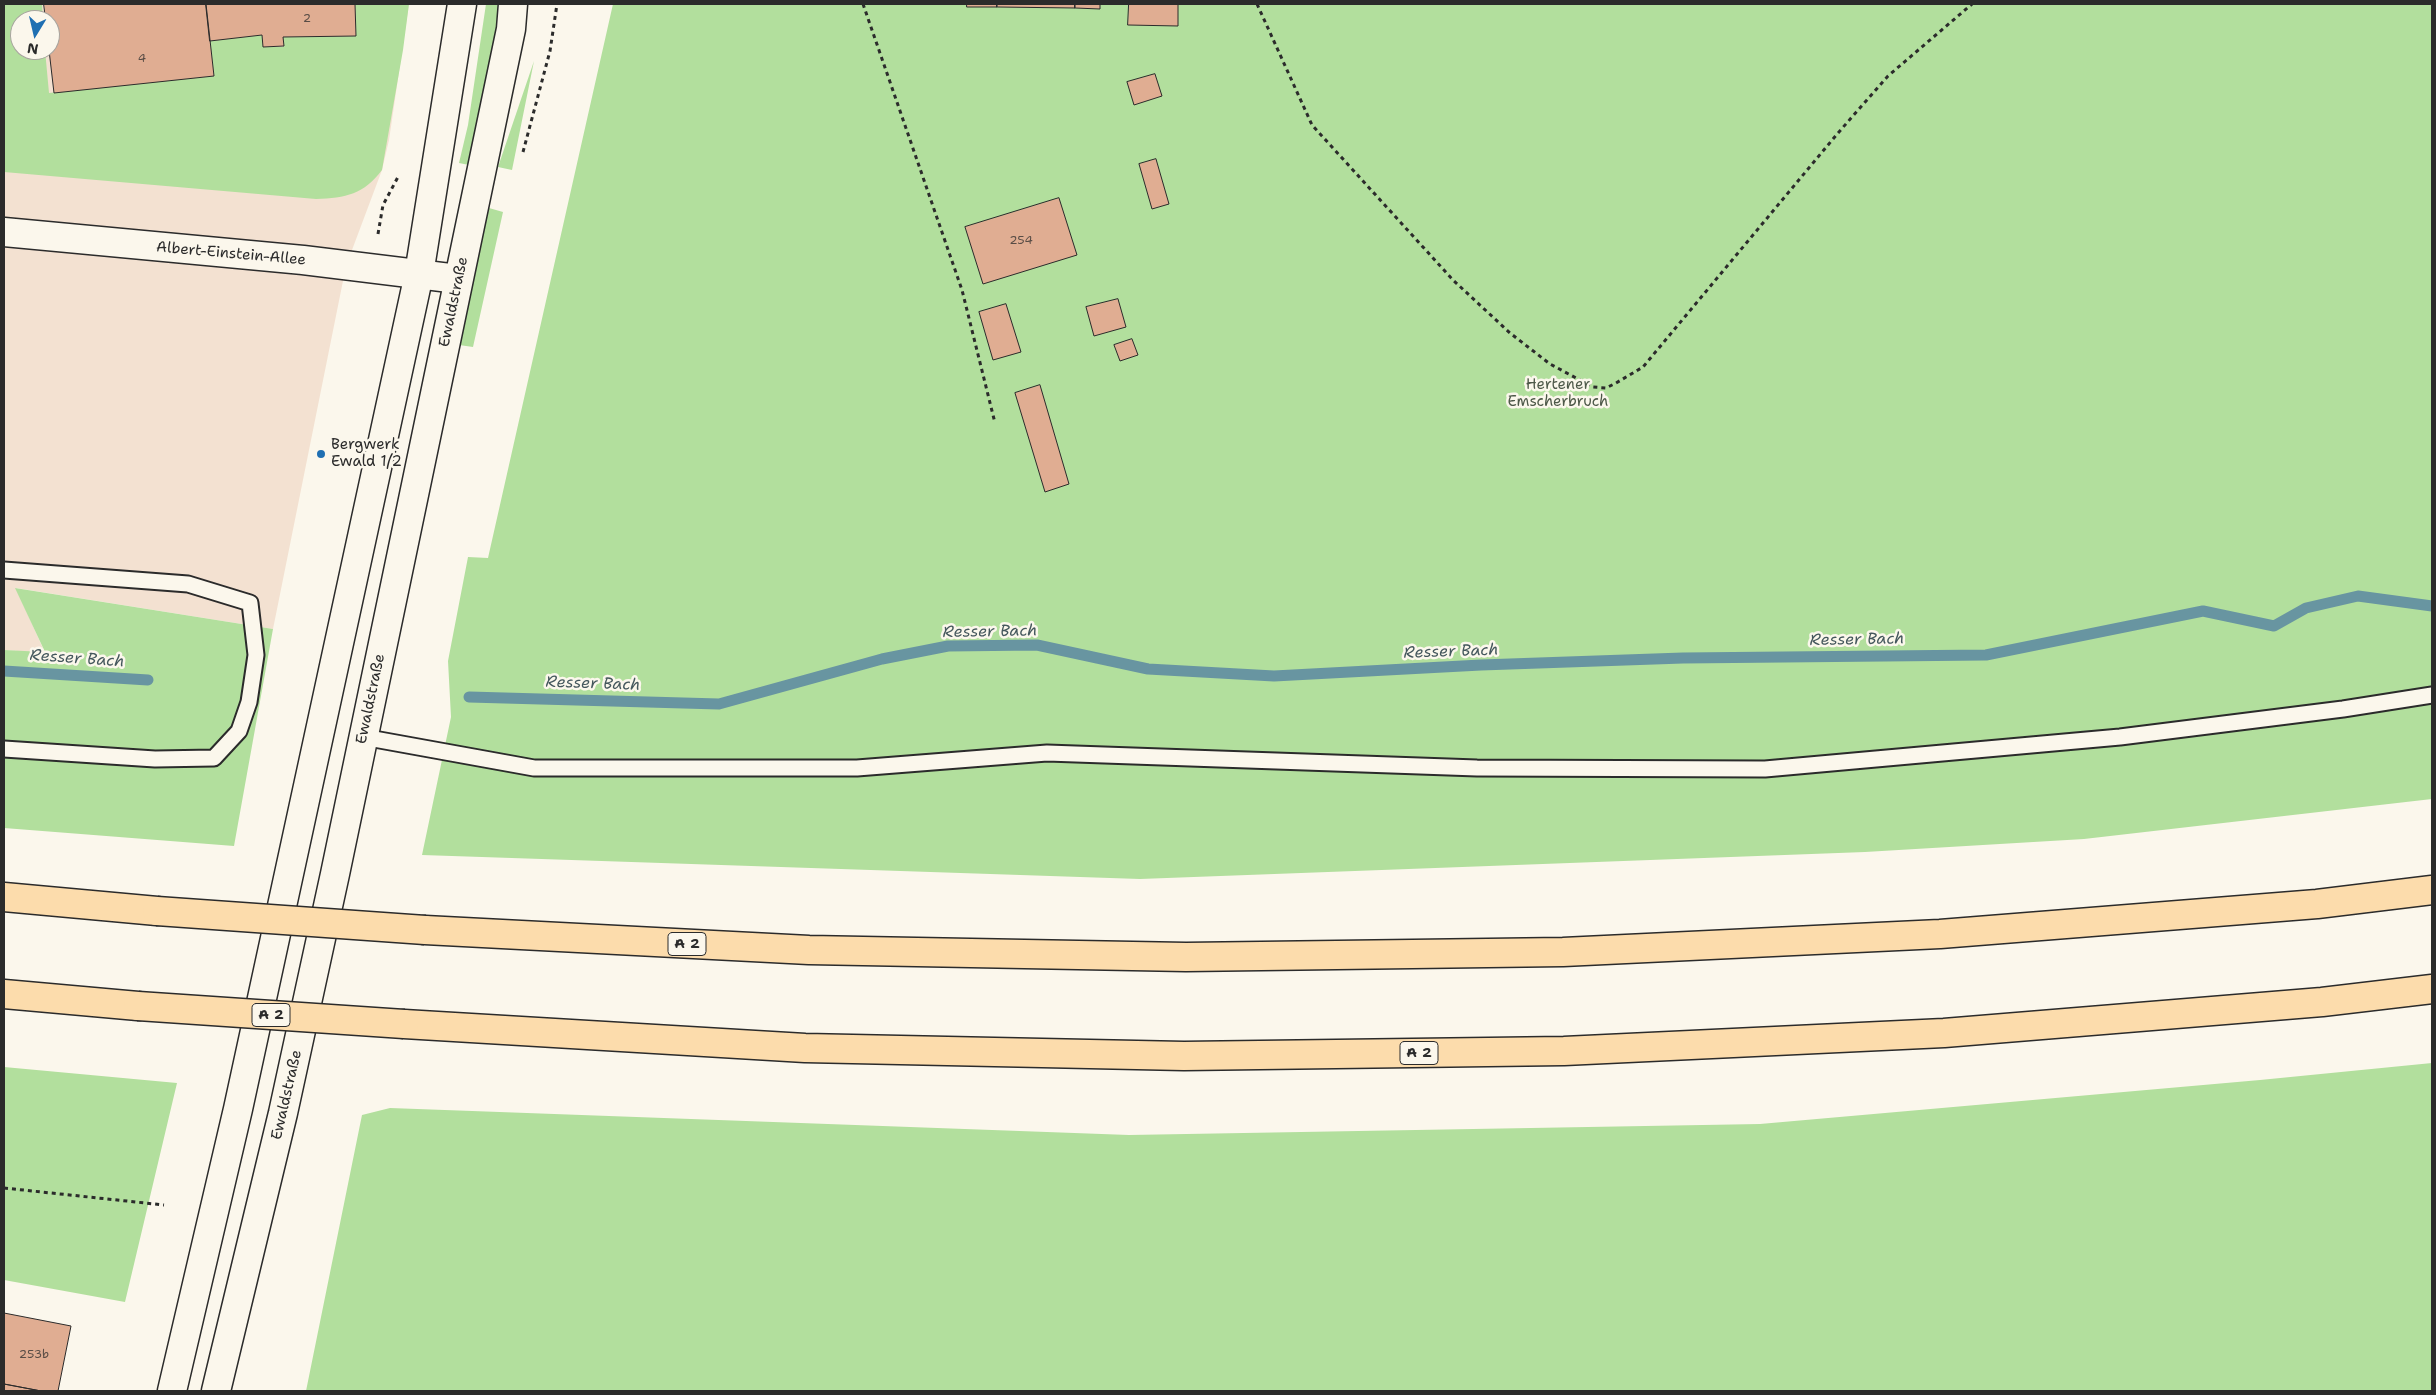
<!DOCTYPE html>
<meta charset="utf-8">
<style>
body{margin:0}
#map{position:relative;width:2436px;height:1395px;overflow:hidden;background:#fbf7ec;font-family:"Shantell Sans",sans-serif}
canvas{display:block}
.frame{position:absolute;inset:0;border:5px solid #2b2b2b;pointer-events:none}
.north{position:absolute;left:10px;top:10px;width:50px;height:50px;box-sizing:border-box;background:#fbf7ec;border:1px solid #a8a59f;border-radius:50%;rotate:189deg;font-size:14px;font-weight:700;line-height:20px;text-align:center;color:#2b2b2b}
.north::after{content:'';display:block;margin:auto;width:18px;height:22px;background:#1f6fb2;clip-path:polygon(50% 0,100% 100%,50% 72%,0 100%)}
</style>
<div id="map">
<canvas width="2436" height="1395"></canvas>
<div class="frame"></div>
<div class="north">N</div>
</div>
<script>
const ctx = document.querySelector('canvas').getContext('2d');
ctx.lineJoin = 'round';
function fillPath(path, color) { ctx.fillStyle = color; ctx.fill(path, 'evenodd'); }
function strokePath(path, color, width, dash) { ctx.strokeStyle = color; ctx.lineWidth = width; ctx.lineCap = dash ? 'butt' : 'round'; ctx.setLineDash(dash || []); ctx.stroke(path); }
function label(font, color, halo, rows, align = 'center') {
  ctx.font = font + ' "Shantell Sans",sans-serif'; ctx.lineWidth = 5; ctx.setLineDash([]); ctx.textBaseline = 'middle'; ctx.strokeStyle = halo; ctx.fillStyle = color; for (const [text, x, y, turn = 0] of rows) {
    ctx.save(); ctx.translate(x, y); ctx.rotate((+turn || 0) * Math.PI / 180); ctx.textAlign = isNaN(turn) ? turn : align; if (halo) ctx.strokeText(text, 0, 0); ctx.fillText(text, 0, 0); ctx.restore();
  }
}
const built = new Path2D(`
 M4 4H409L389 140 382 170 346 266 273 629 16 588 45 653 4 650ZM20 20H50V50H20Z`);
const green = new Path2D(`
 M4 4H42L43 20H20V50H45L49 93 214 76 210 41 262 35 263 47H283V37L356 36 355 4H409L403 50 382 170C364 194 346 198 316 199L4 172Z
 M486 4H501L494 63 474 166 459 163 468 125Z
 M613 4H2432V799L2084 839 1865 852 1140 879 422 855 451 717 448 661 468 557 488 558Z
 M534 61 512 170 498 167Z
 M489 208 503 212 473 347 459 345Z
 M15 588 273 629 234 846 4 828V650L45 652Z
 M2432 1063V1391H306L362 1115 390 1108 1129 1135 1760 1124 2260 1080Z
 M4 1067 177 1083 125 1302 4 1280Z`);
const stream = new Path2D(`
 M4 671 148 680
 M469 697 719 704 882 659 948 646 1037 645 1148 669 1274 676 1481 665 1683 658 1986 655 2203 611 2274 626 2306 608 2358 596 2432 606`);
const building = new Path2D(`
 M44 4H206L214 76 54 93 49 50 50 20H46Z
 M206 4H355L356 36 283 37 284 46 263 47 262 35 210 41Z
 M967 4H997V7H967Z
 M997 4H1075V8L997 7Z
 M1075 4H1100V9L1075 8Z
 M1129 4H1178V26L1128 25Z
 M1155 74 1162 96 1134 105 1127 82Z
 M1156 159 1169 204 1152 209 1139 164Z
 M1059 198 1077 255 983 284 965 227Z
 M1118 299 1126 327 1094 336 1086 307Z
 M1006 304 1021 352 993 360 979 312Z
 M1132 339 1138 355 1120 361 1114 345Z
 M1040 385 1069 484 1045 492 1015 393Z
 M4 1313 71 1326 58 1391H41L4 1384Z
 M4 1384 41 1391H4Z`);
const path = new Path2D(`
 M863 4 962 290 995 423
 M1257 4 1312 125 1453 280 1510 333 1550 364 1593 387 1606 388 1616 383 1643 367 1838 133 1888 76 1972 4
 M523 152 550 51 557 4
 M378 234 383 205 398 177
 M4 1188 164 1205`);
const lane = new Path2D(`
 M4 570 188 584 250 603 256 655 249 702 239 731 214 758 155 759 4 749
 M363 737 534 768H857L1047 753 1477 768 1765 769 2120 737 2343 709 2432 695`);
const street = new Path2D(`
 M4 232 303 260 458 279`);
const secondary = new Path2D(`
 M172 1391 238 1109 419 274 462 4
 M216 1391 283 1113 335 874 511 29 513 4`);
const highway = new Path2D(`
 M4 897 157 911
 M425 930 809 950 1186 957 1563 952 1940 934 2317 904 2432 890
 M4 994 138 1006
 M404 1024 805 1048 1184 1056 1564 1051 1944 1033 2322 1002 2432 989`);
const highwayBridge = new Path2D(`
 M157 911 425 930
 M138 1006 404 1024`);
const markers = [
 [321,454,5,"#1f6fb2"]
];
const numberNames = [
 ["2",307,19],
 ["4",142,59],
 ["254",1021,241],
 ["253b",34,1355]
];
const shields = [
 [687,944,38],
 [271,1015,38],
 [1419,1053,38]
];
const shieldNames = [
 ["A 2",687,944],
 ["A 2",271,1015],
 ["A 2",1419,1053]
];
const streetNames = [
 ["Albert-Einstein-Allee",231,254,5],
 ["Ewaldstraße",454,302,-78],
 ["Ewaldstraße",371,699,-78],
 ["Ewaldstraße",287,1095,-77]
];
const parkNames = [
 ["Hertener",1558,385],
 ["Emscherbruch",1558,402]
];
const poiNames = [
 ["Bergwerk",331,445],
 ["Ewald 1/2",331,462]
];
const waterNames = [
 ["Resser Bach",990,632,-1],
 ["Resser Bach",1857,640,-1],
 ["Resser Bach",1451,652,-2],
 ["Resser Bach",77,659,4],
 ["Resser Bach",593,684,2]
];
fillPath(built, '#f3e1d1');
fillPath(green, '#b2df9d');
strokePath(stream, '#6895a1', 11);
fillPath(building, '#e0ad92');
strokePath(building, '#2b2b2b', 1);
strokePath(lane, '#2b2b2b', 19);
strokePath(street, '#2b2b2b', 31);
strokePath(secondary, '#2b2b2b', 31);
strokePath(highway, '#2b2b2b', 31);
strokePath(path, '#2b2b2b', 3, [4, 4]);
strokePath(lane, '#fbf7ec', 15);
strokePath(street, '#fbf7ec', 28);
strokePath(secondary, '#fbf7ec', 28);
strokePath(highway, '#fcdcac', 28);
strokePath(highwayBridge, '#2b2b2b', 31, []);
strokePath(highwayBridge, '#fcdcac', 28);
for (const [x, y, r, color] of markers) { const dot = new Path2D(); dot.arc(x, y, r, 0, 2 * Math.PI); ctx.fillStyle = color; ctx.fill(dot); strokePath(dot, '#fbf7ec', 2); }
label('12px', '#584c45', null, numberNames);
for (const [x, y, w] of shields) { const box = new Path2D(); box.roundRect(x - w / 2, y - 11.5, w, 23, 4); ctx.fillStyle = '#fbf7ec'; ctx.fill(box); strokePath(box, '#2b2b2b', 1); }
label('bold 14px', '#2b2b2b', null, shieldNames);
label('15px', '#2b2b2b', '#fbf7ec', streetNames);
label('15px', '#4d5848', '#fbf7ec', parkNames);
label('15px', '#2b2b2b', '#fbf7ec', poiNames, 'left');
label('italic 16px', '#44575c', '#fbf7ec', waterNames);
</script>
